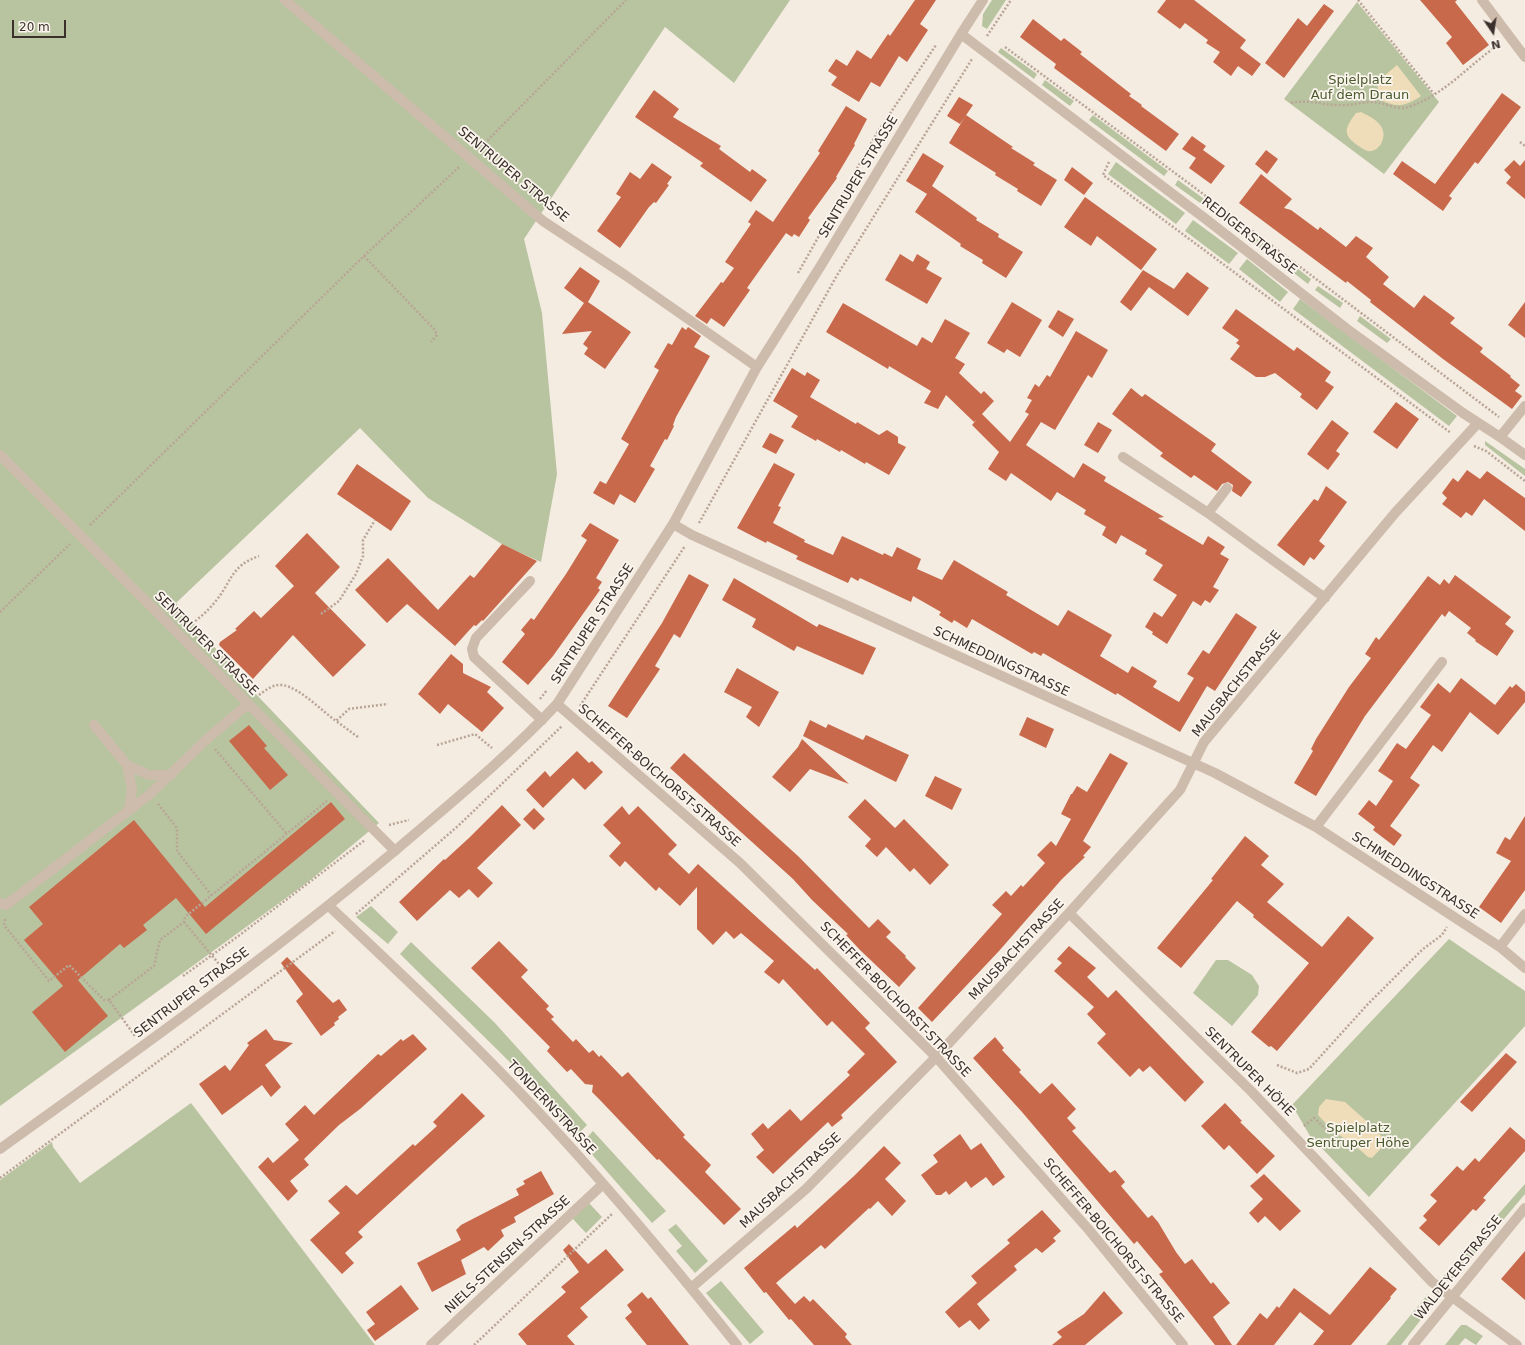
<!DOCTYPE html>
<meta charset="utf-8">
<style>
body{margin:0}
#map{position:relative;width:1525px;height:1345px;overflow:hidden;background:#f4ebe1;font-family:"DejaVu Sans",sans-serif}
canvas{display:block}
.north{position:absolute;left:1473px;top:12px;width:40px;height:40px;-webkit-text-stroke:3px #fbf5ee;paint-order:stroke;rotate:167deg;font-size:11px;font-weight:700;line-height:16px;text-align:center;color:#3b302b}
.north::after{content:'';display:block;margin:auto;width:14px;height:18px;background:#3b302b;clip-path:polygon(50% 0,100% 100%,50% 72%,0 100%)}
.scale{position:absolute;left:12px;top:20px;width:54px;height:18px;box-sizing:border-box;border:2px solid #3b302b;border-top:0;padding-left:5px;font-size:12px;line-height:14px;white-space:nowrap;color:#3b302b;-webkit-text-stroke:3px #fbf5ee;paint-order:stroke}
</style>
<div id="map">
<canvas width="1525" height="1345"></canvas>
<div class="north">N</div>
<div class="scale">20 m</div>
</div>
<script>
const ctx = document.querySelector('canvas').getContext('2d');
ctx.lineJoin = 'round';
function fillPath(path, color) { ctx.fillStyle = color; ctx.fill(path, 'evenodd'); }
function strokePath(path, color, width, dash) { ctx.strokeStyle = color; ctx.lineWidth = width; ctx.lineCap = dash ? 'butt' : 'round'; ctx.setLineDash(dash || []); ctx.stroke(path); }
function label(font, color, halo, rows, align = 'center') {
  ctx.font = font + ' "DejaVu Sans",sans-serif'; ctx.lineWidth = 3.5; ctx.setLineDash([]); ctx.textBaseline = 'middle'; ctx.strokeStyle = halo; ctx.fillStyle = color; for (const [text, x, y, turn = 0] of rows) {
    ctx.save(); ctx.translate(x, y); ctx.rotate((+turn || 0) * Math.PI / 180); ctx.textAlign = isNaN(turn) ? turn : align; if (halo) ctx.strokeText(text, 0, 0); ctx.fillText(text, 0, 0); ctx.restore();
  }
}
const green = new Path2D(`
 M0 0H790L734 83 665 27 524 239 542 313 557 474 541 562 505 546 428 498 360 428 176 603 253 691 379 823 308 882 0 1106Z
 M992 0H1006L987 29 982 26 983 14Z
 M1357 2 1439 102 1384 174 1284 99Z
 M1001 48 1037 74 1034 79 998 52Z
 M1045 80 1074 101 1070 106 1042 85Z
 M1093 115 1168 171 1164 176 1089 120Z
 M1116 162 1185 213 1176 224 1108 174Z
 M1178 180 1207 201 1203 205 1175 185Z
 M1229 217 1272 250 1269 255 1225 222Z
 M1193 220 1238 253 1229 264 1185 231Z
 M1284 258 1311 279 1308 284 1281 263Z
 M1247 259 1288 292 1280 302 1239 269Z
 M1318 286 1343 303 1340 308 1315 290Z
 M1300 299 1457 416 1449 426 1293 309Z
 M1360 316 1391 339 1387 343 1357 321Z
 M1485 441 1525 469V476L1485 445Z
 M371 906 398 932 388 944 356 917Z
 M1449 939 1525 991V1026L1369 1197 1310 1136 1292 1105Z
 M411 942 494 1022 587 1125 576 1136 522 1074 400 954Z
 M1216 960H1228L1252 975 1259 986 1258 995 1232 1026 1193 993Z
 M191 1103 375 1345H0V1180L52 1142 53 1147 80 1183Z
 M593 1131 666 1211 652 1223 582 1143Z
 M1525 1184V1194L1456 1276 1448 1281 1441 1279Z
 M589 1203 602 1217 586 1233 572 1218Z
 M676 1224 708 1261 695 1273 676 1251 682 1246 668 1230Z
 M721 1281 764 1332 750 1344 706 1293Z
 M1428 1294 1432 1301 1430 1308 1401 1345H1386Z
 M1461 1325H1466L1483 1336 1476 1345 1465 1338 1459 1345H1445Z`);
const sand = new Path2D(`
 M1397 65 1421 96C1405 107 1396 108 1379 99L1377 82Z
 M1361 112C1374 118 1390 127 1381 144 1379 147 1375 151 1371 151 1367 152 1364 149 1360 147 1342 135 1344 129 1356 113Z
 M1326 1099 1345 1102 1372 1126 1385 1140V1144L1372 1158 1368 1157 1353 1144 1333 1131 1318 1115 1319 1107Z`);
const building = new Path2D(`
 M915 0H936L920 24 928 30 907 62 899 56 880 87 871 82 859 102 831 85 837 77 828 71 836 59 847 66 857 50 871 59 888 34 890 36Z
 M1166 0H1194L1246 40 1240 48 1261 64 1252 76 1238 66 1231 76 1213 62 1220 52 1206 43 1208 40 1185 23 1180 29 1157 12Z
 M1420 0H1457L1455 2 1489 45 1463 65 1446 43 1452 37Z
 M1324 4 1334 11 1284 78 1265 63 1298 18 1307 26Z
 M1033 19 1061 41 1064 38 1082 52 1080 54 1131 94 1129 96 1142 105 1141 106 1179 134 1166 151 1054 68 1056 64 1020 37Z
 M654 90 679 109 673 117 721 146 719 149 750 172 752 169 767 180 751 202 700 166 703 163 635 117Z
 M1502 93 1521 107 1478 164 1475 162 1449 196 1452 198 1443 211 1393 174 1402 161 1435 184Z
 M959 97 973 105 960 124 947 116Z
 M846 106 867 119 854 144 855 145 836 177 837 178 808 218 810 220 799 237 794 234 792 237 786 233 747 288 750 290 724 327 711 318 707 324 695 316 721 282 723 283 734 268 725 262 751 224 748 222 756 210 773 222 820 153 818 151Z
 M966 115 1013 147 1011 148 1035 163 1033 165 1057 180 1041 206 1017 191 1018 189 995 175 996 173 949 143Z
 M1192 136 1206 146 1203 150 1225 166 1211 184 1189 168 1196 158 1182 149Z
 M1266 150 1278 159 1267 174 1255 164Z
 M923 153 944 166 932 186 977 218 976 220 999 234 998 237 1023 252 1006 278 982 263 983 260 960 246 961 244 915 212 927 194 906 181Z
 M1514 160 1520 166 1525 160V199L1506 183 1511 177 1504 170Z
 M652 163 672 177 667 184 669 185 656 203 654 202 649 207 620 248 597 231 621 197 616 194 630 172 640 179Z
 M1072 167 1093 183 1084 195 1064 180Z
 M1261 174 1292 199 1284 208 1291 210 1318 230 1320 227 1346 247 1356 236 1373 248 1366 257 1389 277 1383 284 1414 308 1424 295 1455 318 1450 323 1483 348 1480 352 1511 376 1510 377 1520 385 1515 391 1522 396 1512 409 1443 359 1370 302 1371 300 1347 281 1346 283 1239 203Z
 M1085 197 1157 249 1141 270 1097 236 1091 246 1064 227Z
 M900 254 913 262 917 254 930 262 926 269 942 278 927 304 885 280Z
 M580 267 600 281 588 302 631 332 605 369 584 354 588 348 583 344 592 331 562 334 584 303 564 288Z
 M1143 270 1174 289 1187 272 1209 288 1188 316 1149 287 1131 311 1120 302Z
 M1012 302 1042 320 1020 357 1007 349 1004 353 987 343Z
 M1525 302V338L1508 325Z
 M843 303 917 346 922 337 932 343 945 319 970 333 955 358 965 364 959 373 981 394 984 391 994 401 982 414 1010 442 1029 414 1025 412 1032 400 1027 398 1035 384 1039 387 1047 375 1050 377 1076 331 1108 350 1092 378 1088 375 1055 430 1041 422 1026 445 1074 478 1083 463 1106 477 1104 481 1164 517 1158 518 1203 545 1208 536 1225 547 1220 554 1229 559 1213 587 1219 590 1210 603 1205 600 1201 606 1193 601 1167 644 1152 634 1153 632 1145 627 1154 612 1162 617 1177 595 1153 580 1163 565 1145 554 1147 550 1121 535 1116 544 1102 535 1106 527 1084 514 1086 510 1057 492 1051 501 1011 473 1006 481 988 469 999 452 972 425 977 419 974 422 946 395 938 409 924 403 931 391 889 366 888 369 826 332Z
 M1236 309 1294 351 1297 347 1331 372 1325 381 1334 387 1317 410 1300 397 1302 394 1275 373 1265 377H1256L1230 359 1240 346 1236 343 1239 340 1222 328Z
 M1058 310 1074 319 1063 337 1048 327Z
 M682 327 686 330 688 327 701 336 694 347 710 356 676 417 673 425 674 426 667 440 665 439 650 466 655 469 635 503 620 494 614 505 593 493 600 481 606 484 629 444 621 439 659 370 654 367 668 343 672 345Z
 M792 368 805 376 807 372 820 380 810 397 856 424 857 422 879 435 887 430 898 437V443L906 447 889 475 866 462 865 464 841 450 840 452 817 439 816 441 791 427 798 416 773 401Z
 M1131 388 1142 397 1145 394 1216 444 1211 451 1252 482 1241 497 1232 491 1233 485 1228 482 1222 484 1217 491 1194 475 1191 478 1160 456 1163 453 1112 414Z
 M1396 402 1419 419 1397 449 1373 432Z
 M1332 420 1349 433 1336 451 1340 454 1328 470 1307 454Z
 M1098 422 1112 430 1098 453 1084 445Z
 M770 433 784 440 776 454 762 447Z
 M774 463 795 474 778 506 781 507 773 523 805 540 804 542 833 555 842 536 883 555 884 553 892 557 897 547 921 559 917 569 942 580 954 560 1008 592 1006 595 1058 626 1068 610 1112 635 1100 656 1128 673 1132 666 1157 681 1153 687 1179 702 1194 678 1187 674 1203 650 1209 654 1236 613 1257 627 1215 691 1207 686 1180 732 1117 693 1116 695 1043 653 1041 656 1034 652 1032 654 972 619 967 628 954 620 952 623 939 615 941 612 913 596 911 602 860 578 858 581 851 577 848 583 796 559 798 556 767 541 766 543 737 528Z
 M357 464 411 501 391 531 337 494Z
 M1467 470 1480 479 1487 471 1525 498V531L1484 499 1472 516 1466 512 1461 518 1442 504 1447 498 1442 493 1453 478 1458 482Z
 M1326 486 1347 502 1319 541 1325 546 1314 560 1310 557 1304 566 1277 545 1314 499 1318 501Z
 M590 523 619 540 596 578 602 582 598 588 600 590 553 656 528 685 502 662 525 634 521 630 531 618 534 620 566 574 587 540 581 536Z
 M307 533 340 567 315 593 366 645 333 677 293 635 253 679 219 645 220 642 237 630 235 629 254 611 261 618 294 586 275 566Z
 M502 544 537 561 483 621 482 620 476 626 474 625 455 646 407 604 387 623 355 590 388 558 438 610 470 575 474 578Z
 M689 574 709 585 680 638 674 634 655 666 660 669 627 718 608 706 662 623Z
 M1455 575 1511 617 1505 624 1514 631 1497 656 1475 641 1476 640 1467 633 1471 628 1449 611 1445 617 1442 614 1365 716 1316 796 1294 783 1313 751 1311 749 1316 739 1349 687 1371 658 1365 654 1376 637 1379 640 1428 576 1440 585 1444 579 1449 584Z
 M734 578 817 627 819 624 876 648 863 675 797 646 794 651 752 627 756 619 722 600Z
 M451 654 463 664V673L491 687 487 692 504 708 482 732 448 704 440 714 418 694Z
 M737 668 779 692 759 727 746 717 752 707 724 692Z
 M1461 678 1495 705 1510 686 1512 688 1516 684 1525 692V702L1498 735 1470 712 1442 752 1433 745 1410 778 1420 785 1390 826 1402 835 1394 846 1373 830 1375 827 1358 814 1369 800 1376 806 1393 781 1378 771 1397 743 1406 749 1431 715 1420 707 1438 683 1450 693Z
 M1027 717 1054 729 1046 748 1019 735Z
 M810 720 826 728 828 724 863 740 866 735 909 755 896 782 803 736Z
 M249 725 267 746 264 748 288 775 270 790 229 741Z
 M802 739 849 784 810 769 790 792 772 777 798 747Z
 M577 751 589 763 592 761 603 772 585 790 573 778 543 808 526 790 545 771 550 777Z
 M684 753 798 856 869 928 878 919 891 932 886 937 906 956 905 957 916 968 899 987 860 950 846 935 848 934 812 900 793 879 670 768Z
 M1110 753 1128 763 1083 841 1091 847 1083 856 1085 857 1062 879 999 951 932 1022 918 1008 1002 914 992 905 1006 891 1011 896 1021 885 1023 887 1045 863 1037 855 1051 841 1056 846 1071 819 1061 814 1071 794H1072L1077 786 1087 792Z
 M935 776 962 789 952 810 925 796Z
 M865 799 895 828 904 819 949 865 930 885 914 868 910 872 886 847 877 857 865 846 871 839 848 817Z
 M331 802 345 819 206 934 176 898 143 925 147 930 124 948 120 944 78 980 108 1016 65 1052 32 1012 63 986 24 940 43 924 29 907 134 820 205 907Z
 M502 805 521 825 477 868 493 883 478 898 469 889 459 898 450 890 417 921 399 902 444 859 445 860 470 837Z
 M622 806 629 815 638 806 677 845 668 854 689 874 698 864 815 970 817 968 870 1023 865 1028 897 1062 841 1115 843 1118 832 1127 828 1122 773 1174 756 1157 764 1150 751 1134 763 1123 768 1129 790 1109 801 1121 850 1075 847 1072 865 1054 832 1021 827 1026 783 979 779 984 764 972 774 961 741 933 734 939 726 931 713 945 697 929V887L680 906 659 887 656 891 625 861 620 867 609 856 621 843 603 825Z
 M534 808 545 819 534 830 523 819Z
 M1525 816V890L1501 923 1479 907 1511 861 1496 853 1505 837 1510 840Z
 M1245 836 1269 856 1261 865 1284 884 1267 902 1322 947 1348 916 1374 938 1277 1051 1271 1046 1269 1047 1251 1032 1309 963 1253 917 1254 915 1237 901 1181 968 1157 948 1213 880 1211 879Z
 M499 941 528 970 521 977 549 1006 546 1009 554 1017 551 1019 573 1042 576 1039 589 1053 593 1050 599 1057 601 1055 622 1077 628 1072 685 1135 683 1137 711 1165 705 1172 741 1209 724 1225 659 1159 657 1160 599 1099 592 1092 593 1085 585 1084 571 1069 567 1072 547 1051 550 1047 471 968Z
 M1069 946 1096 968 1087 977 1108 998 1116 990 1204 1082 1185 1102 1150 1066 1143 1072 1139 1068 1130 1077 1097 1043 1106 1034 1087 1014 1094 1007 1054 971 1062 963 1057 959Z
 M287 957 333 1003 339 999 347 1010 338 1017 339 1019 334 1023 335 1025 321 1036 296 1001 303 994 281 963Z
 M266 1029 274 1040 293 1043 265 1065 281 1087 271 1097 262 1085 222 1115 199 1084 225 1065 230 1071 249 1045 247 1043Z
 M413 1034 427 1049 360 1109 339 1125 304 1159 309 1165 290 1181 298 1191 288 1201 258 1167 268 1157 273 1163 299 1140 285 1124 305 1105 314 1115 378 1054 381 1056 401 1039 403 1041Z
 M995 1037 1004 1048 1002 1050 1021 1070 1019 1072 1040 1094 1052 1083 1076 1109 1067 1118 1076 1128 1072 1131 1110 1173 1115 1170 1125 1182 1121 1186 1148 1218 1152 1215 1158 1222 1176 1252 1185 1264 1192 1259 1211 1284 1213 1282 1230 1303 1213 1317 1232 1345H1215L1159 1274 1163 1272 1137 1241 1134 1244 1022 1112 973 1058Z
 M1506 1053 1517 1062 1472 1112 1460 1102Z
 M462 1093 485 1116 358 1232 363 1237 345 1253 354 1263 342 1274 310 1240 340 1213 328 1201 346 1185 357 1195 413 1144 415 1146 437 1126 433 1122Z
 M1225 1103 1242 1121 1240 1122 1275 1156 1257 1174 1229 1145 1224 1150 1201 1126Z
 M1510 1127 1525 1140V1151L1483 1198 1486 1200 1476 1211 1473 1209 1439 1246 1419 1228 1427 1220 1423 1216 1437 1201 1430 1195 1457 1166 1463 1171 1475 1158 1479 1162Z
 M960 1134 971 1150 981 1143 1005 1177 993 1186 986 1177 971 1188 966 1181 949 1195 946 1191 941 1195H936L921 1175 938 1162 933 1155Z
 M884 1146 901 1163 885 1179 906 1201 892 1216 878 1201 870 1209 869 1208 825 1249 821 1245 776 1283 795 1304 804 1296 810 1302 813 1299 847 1334 845 1337 852 1345H814L791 1319 789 1320 766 1292 764 1293 744 1268 795 1225 797 1228 854 1176Z
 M541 1171 554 1194 514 1217 516 1222 501 1230 504 1236 488 1251 484 1247 461 1260 466 1274 432 1292 417 1263 461 1240 456 1230 461 1225 519 1195 516 1189 525 1184 523 1181Z
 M1264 1174 1301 1211 1280 1231 1265 1216 1258 1223 1249 1213 1263 1199 1250 1186Z
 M1042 1210 1061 1231 1053 1238 1056 1241 1042 1253 1036 1248 1014 1266 1017 1270 977 1304 990 1320 979 1330 970 1320 959 1328 945 1312 977 1283 971 1276 1010 1243 1007 1240Z
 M569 1244 588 1264 606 1249 624 1270 580 1308 588 1317 567 1336 575 1345H527L518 1334 566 1292 561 1287 579 1272 563 1250Z
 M1525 1251V1300L1501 1279Z
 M1370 1267 1397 1289 1390 1297 1391 1298 1351 1345H1313L1324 1331 1300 1312 1274 1345H1236L1260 1313 1267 1319 1277 1306 1279 1308 1294 1288 1330 1315Z
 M401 1285 419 1309 375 1341 367 1330 375 1324 366 1312Z
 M1104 1291 1123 1313 1085 1345H1052L1062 1337 1057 1332 1084 1314Z
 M642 1292 648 1299 651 1297 689 1345H647L625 1318 632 1312 627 1305Z`);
const path = new Path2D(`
 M1358 0 1434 94
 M987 36 1011 0
 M1005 47 1218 205 1499 417
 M1291 103C1310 99 1320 105 1339 105 1350 106 1361 102 1372 102 1386 102 1397 112 1411 106 1445 94 1469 65 1498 45
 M1520 142 1525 146
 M479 149 626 0
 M1109 162 1103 175 1451 433
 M364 256 435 330 437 335 431 342
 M798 273 877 133 936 45
 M1474 446 1486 451 1525 481
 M699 523 836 277 972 59
 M90 525 364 256 459 167
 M0 612 70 544
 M321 614 339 601 356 574 363 556V540L375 520
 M189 626C198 619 208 611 215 602 232 582 230 566 259 556
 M259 695C266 690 273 684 282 685 299 687 322 711 336 721
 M540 699 547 690
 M580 706 685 546
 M358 737 336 721 349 709 388 704
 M437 745 475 734 492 748
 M215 749 287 834
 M158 804 177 828V851L212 896
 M389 825 409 820
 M356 914 458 826 562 726
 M5 919 4 925 49 981 69 965 104 1000H109L135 1036
 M184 922 224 970
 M183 976 237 937 365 840
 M109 1000 154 966 160 940 184 922 185 917 327 801
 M1277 1065 1297 1073 1309 1069 1367 1005 1423 949 1442 935 1447 927
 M1304 1126 1314 1118 1327 1130
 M0 1178 335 931
 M474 1345 612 1214`);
const service = new Path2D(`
 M285 0 543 221 625 275 757 367
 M0 455 395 851
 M530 581 476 638 472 649 474 657 542 720
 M94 725 127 765 149 775H171
 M127 765 132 789 129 810
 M0 903 6 905 150 794 207 739 248 704`);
const minor = new Path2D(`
 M1482 0 1525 57
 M961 34 1207 220 1347 329 1463 413 1500 437 1525 455
 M1500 437 1525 406
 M1123 457 1208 513 1325 598
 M1208 513 1227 488
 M673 524 692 535 1215 773 1316 827 1500 947 1525 968
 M557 704 740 863 936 1057 1089 1230 1183 1345
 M1316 827 1442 662
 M329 906C396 969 464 1033 527 1100 601 1178 670 1261 737 1345
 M1069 913 1251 1091 1432 1282 1517 1345
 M1500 947 1525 914
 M0 1149C142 1047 284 946 417 832 465 791 514 750 557 704L673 524 757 367 820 267 961 34 983 0
 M691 1288 806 1189 936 1057 1069 913 1180 790 1204 742 1395 513 1478 423
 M431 1345 603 1184
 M1413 1345 1525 1208`);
const parkNames = [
 ["Spielplatz",1360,81],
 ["Auf dem Draun",1360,96],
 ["Spielplatz",1358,1129],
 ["Sentruper Höhe",1358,1144]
];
const streetNames = [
 ["SENTRUPER STRASSE",513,175,40],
 ["SENTRUPER STRASSE",859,177,-59],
 ["REDIGERSTRASSE",1249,236,38],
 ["SENTRUPER STRASSE",593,624,-57],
 ["SENTRUPER STRASSE",206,644,45],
 ["SCHMEDDINGSTRASSE",1001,662,25],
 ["MAUSBACHSTRASSE",1237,684,-51],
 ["SCHEFFER-BOICHORST-STRASSE",659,776,41],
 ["SCHMEDDINGSTRASSE",1415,876,33],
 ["MAUSBACHSTRASSE",1017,950,-47],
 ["SENTRUPER STRASSE",192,993,-37],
 ["SCHEFFER-BOICHORST-STRASSE",895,1000,46],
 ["SENTRUPER HÖHE",1249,1072,45],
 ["TONDERNSTRASSE",551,1108,47],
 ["MAUSBACHSTRASSE",791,1181,-43],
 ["SCHEFFER-BOICHORST-STRASSE",1113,1241,50],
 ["NIELS-STENSEN-STRASSE",508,1255,-43],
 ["WALDEYERSTRASSE",1459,1268,-51]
];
fillPath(green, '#b8c4a0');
fillPath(sand, '#efdcb8');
fillPath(building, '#c8694b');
strokePath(path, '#b9a596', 2.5, [2, 2]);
strokePath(service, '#cdbbac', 10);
strokePath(minor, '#cdbbac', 10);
label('13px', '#4a5a2e', '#fbf5ee', parkNames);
label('13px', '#3b302b', '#fbf5ee', streetNames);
</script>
